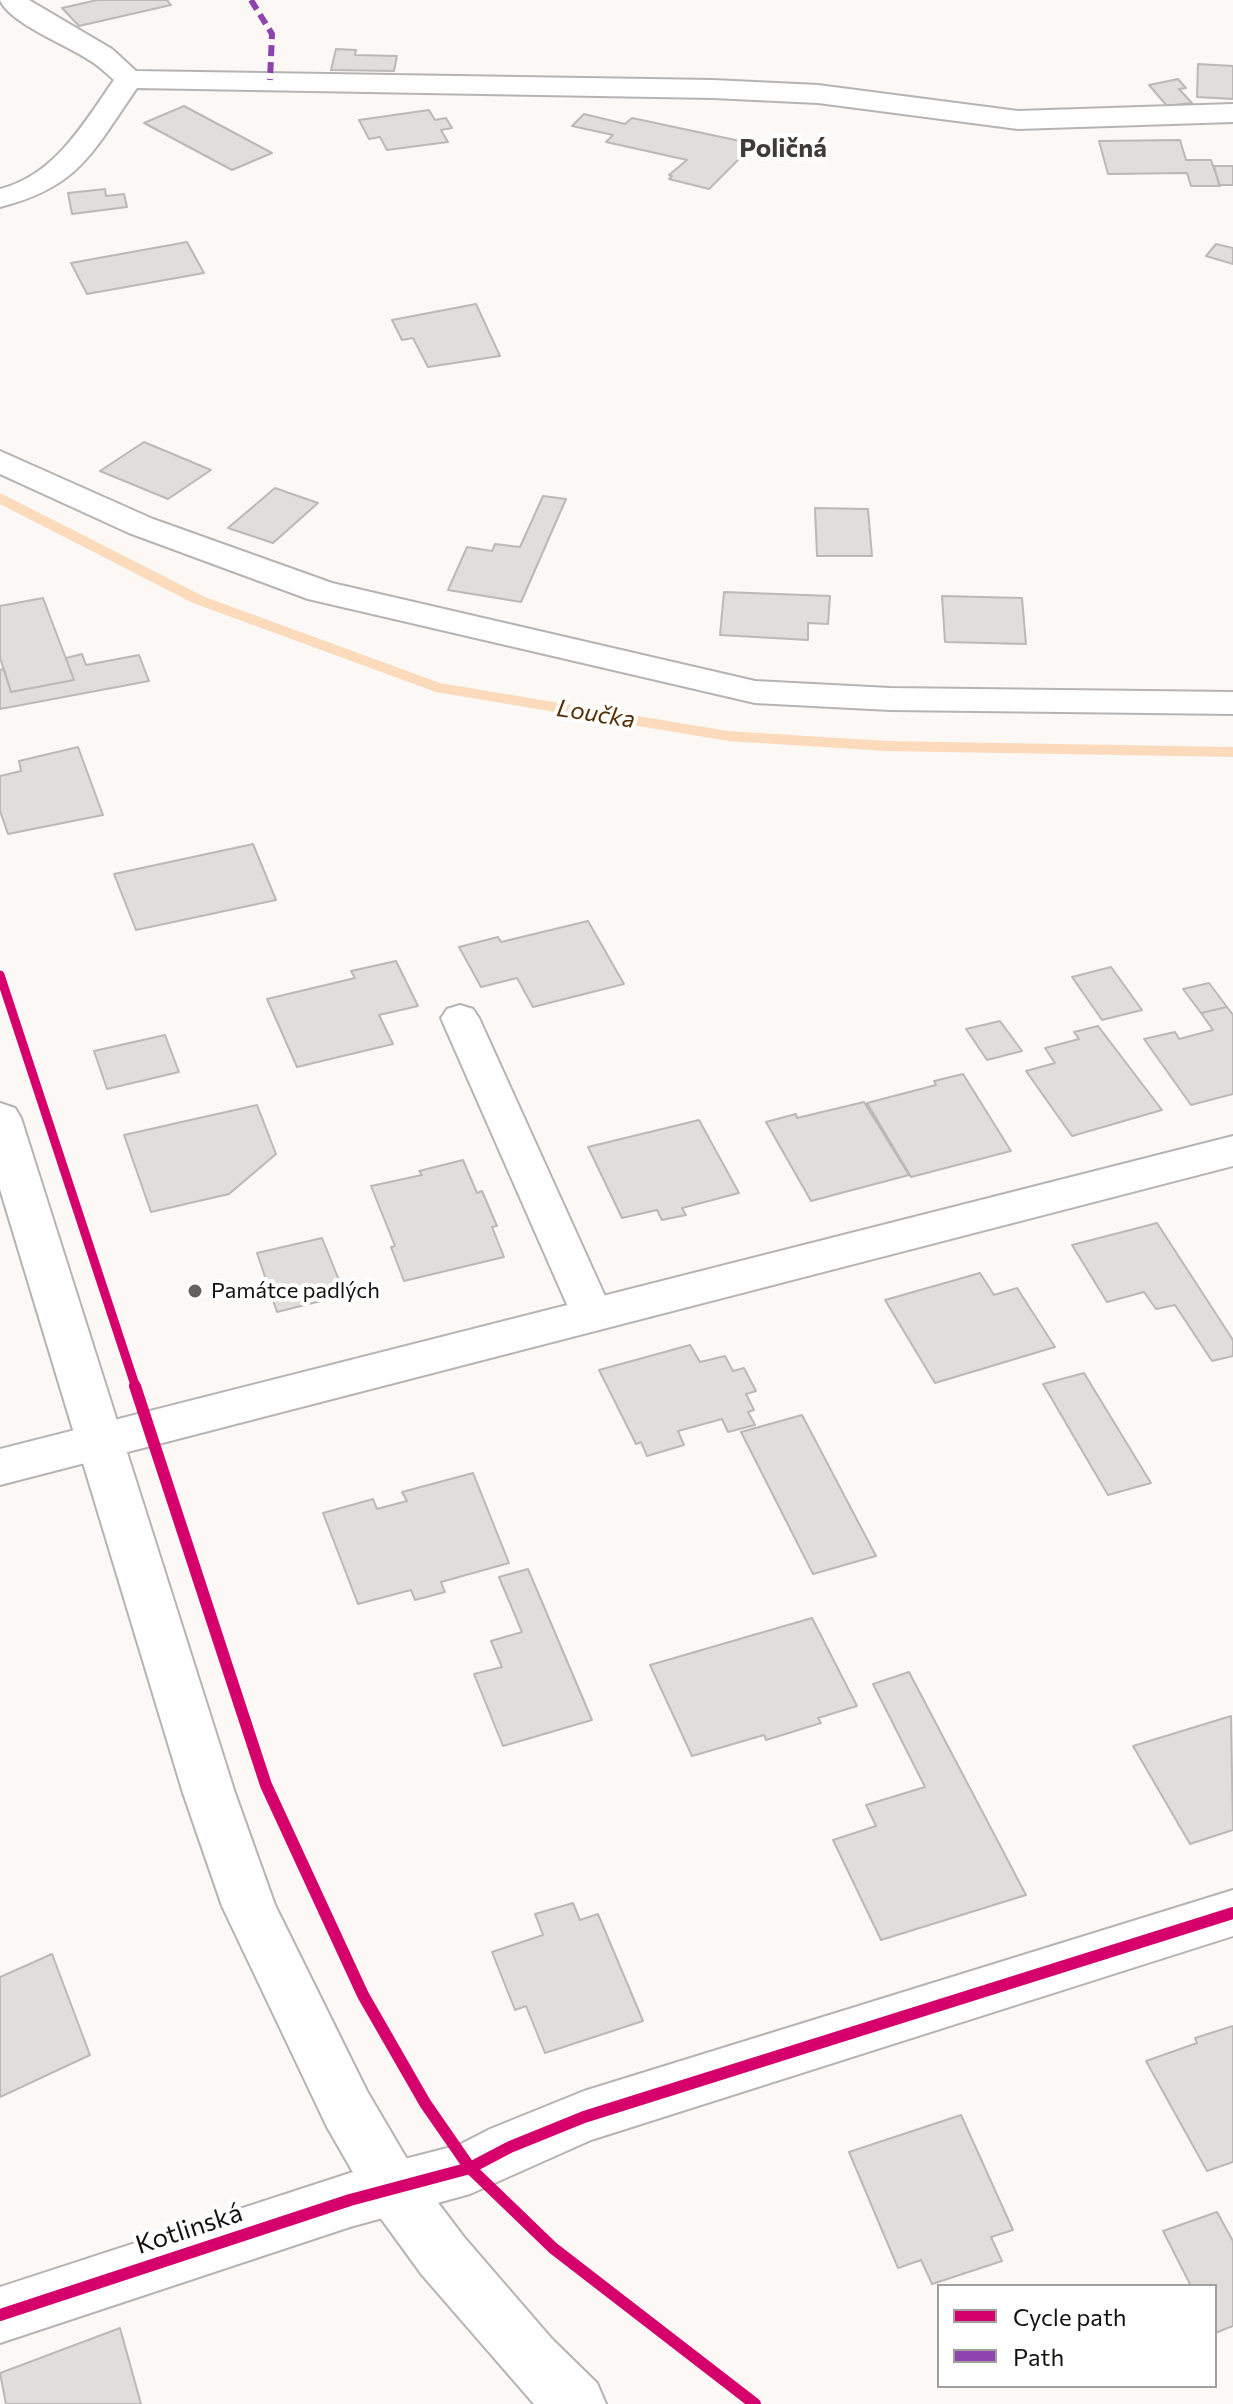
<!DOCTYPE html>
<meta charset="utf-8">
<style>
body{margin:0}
#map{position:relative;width:1233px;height:2404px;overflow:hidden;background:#fbf8f6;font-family:Commissioner,sans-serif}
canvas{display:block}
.legend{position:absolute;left:937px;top:2284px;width:280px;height:104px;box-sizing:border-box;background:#fff;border:2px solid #a1a09f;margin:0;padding:10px 14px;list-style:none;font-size:24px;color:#131210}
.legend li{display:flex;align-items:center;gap:16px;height:40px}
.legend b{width:40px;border:2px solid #a1a09f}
</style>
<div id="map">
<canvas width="1233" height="2404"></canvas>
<ul class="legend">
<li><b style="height:10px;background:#d6006c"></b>Cycle path</li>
<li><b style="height:10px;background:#8e44ad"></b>Path</li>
</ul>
</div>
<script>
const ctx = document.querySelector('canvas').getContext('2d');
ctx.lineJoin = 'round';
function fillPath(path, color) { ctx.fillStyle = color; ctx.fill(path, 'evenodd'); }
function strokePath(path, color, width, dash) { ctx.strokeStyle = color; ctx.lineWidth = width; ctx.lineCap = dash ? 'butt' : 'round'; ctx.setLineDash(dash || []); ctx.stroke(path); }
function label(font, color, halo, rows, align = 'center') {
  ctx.font = font + ' Commissioner,sans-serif'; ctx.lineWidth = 8; ctx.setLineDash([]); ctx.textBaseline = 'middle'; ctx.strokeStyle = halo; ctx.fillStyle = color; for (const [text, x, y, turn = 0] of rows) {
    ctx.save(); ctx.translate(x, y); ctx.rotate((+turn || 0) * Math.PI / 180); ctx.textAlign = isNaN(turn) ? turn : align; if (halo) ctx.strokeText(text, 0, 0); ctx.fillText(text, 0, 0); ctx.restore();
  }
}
const stream = new Path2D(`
 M0 493 205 597 440 683 728 731 886 741 1233 747V757L886 751 728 741 436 692 193 603 0 504Z`);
const building = new Path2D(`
 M97 0H167L171 5 79 26 62 8Z
 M336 49 356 50 355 55 397 56 394 71 331 70Z
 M1198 64 1233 66V99L1197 97Z
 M1178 79 1186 88 1179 89 1192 103 1167 106 1149 85Z
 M184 106 272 153 232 170 144 123Z
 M429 110 435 120 446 118 452 128 441 130 448 142 387 150 380 137 369 139 359 120Z
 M584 114 625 124 632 118 754 144 709 189 669 179 672 176 669 175 687 160 606 142 613 135 572 126Z
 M1180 140 1186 160H1211L1220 186H1191L1187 173 1108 174 1099 141Z
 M1214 166H1233V185H1219Z
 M105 189 106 196 124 194 127 207 72 214 68 193Z
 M187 242 204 273 87 294 71 263Z
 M1216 244 1233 248V264L1206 256Z
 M476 304 500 356 428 367 413 338 402 340 392 320Z
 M144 442 211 470 168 499 100 471Z
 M275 488 318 503 273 543 228 528Z
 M543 496 566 499 521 602 448 590 467 547 492 551 495 544 520 547Z
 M815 508 868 509 872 556H817Z
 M724 592 830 596 828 624 808 623V640L720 635Z
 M942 596 1022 598 1026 644 945 642Z
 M43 598 74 680 11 692 0 658V606Z
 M82 654 86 665 139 655 149 681 0 709V670L4 669 11 692 74 680 66 658Z
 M78 747 103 815 8 834 0 811V776L21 771 19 761Z
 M253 844 276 900 136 930 114 874Z
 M588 921 624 984 533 1007 517 978 481 987 459 947 498 937 501 942Z
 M396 961 418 1006 379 1015 393 1044 297 1067 267 999 355 978 351 971Z
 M1111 967 1142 1010 1102 1020 1072 977Z
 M1209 983 1227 1007 1201 1013 1183 989Z
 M1227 1007 1233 1015V1094L1191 1105 1144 1039 1175 1032 1179 1039 1213 1030 1201 1013Z
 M1000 1021 1022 1051 987 1060 966 1029Z
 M1098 1026 1162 1110 1072 1136 1026 1071 1055 1063 1045 1048 1079 1039 1074 1032Z
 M165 1035 179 1072 107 1089 94 1051Z
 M963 1074 1011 1151 911 1177 867 1103 936 1085 934 1081Z
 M864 1102 909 1175 811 1201 766 1122 796 1114 797 1118Z
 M257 1105 276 1154 229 1194 151 1212 124 1135Z
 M699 1120 739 1193 682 1208 686 1215 662 1220 657 1210 622 1218 588 1147Z
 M463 1160 477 1193 482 1191 497 1226 492 1227 504 1257 404 1281 391 1247 395 1246 371 1186 422 1175 419 1171Z
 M1157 1223 1233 1340V1356L1212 1361 1175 1305 1156 1309 1144 1292 1107 1302 1072 1245Z
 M322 1238 345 1295 277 1312 257 1253Z
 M980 1273 994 1295 1017 1288 1055 1347 935 1383 885 1300Z
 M690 1345 700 1362 725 1356 733 1371 744 1368 756 1391 746 1394 754 1410 748 1412 755 1425 728 1432 722 1419 678 1431 684 1445 647 1456 641 1442 636 1444 599 1370Z
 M1084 1373 1151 1483 1108 1495 1043 1384Z
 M802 1415 876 1556 813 1574 741 1432Z
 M473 1473 509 1563 441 1582 445 1592 415 1600 411 1590 358 1604 323 1513 373 1499 377 1509 407 1501 402 1492Z
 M528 1569 592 1720 503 1746 474 1674 502 1667 491 1641 522 1632 499 1577Z
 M812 1618 857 1706 818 1718 821 1723 766 1740 764 1735 692 1756 650 1665Z
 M909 1672 1026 1895 881 1940 833 1840 876 1826 866 1805 925 1787 873 1684Z
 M1231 1716 1233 1830 1190 1844 1133 1746Z
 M573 1903 580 1920 598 1914 643 2021 545 2053 526 2006 515 2010 492 1952 543 1935 535 1914Z
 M52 1954 90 2055 0 2097V1977Z
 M1233 2026V2162L1207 2171 1146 2061 1197 2043 1195 2038Z
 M961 2115 1013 2230 991 2237 1002 2261 932 2284 921 2260 898 2268 849 2152Z
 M1217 2212 1233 2241V2326L1215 2333V2286H1191L1163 2231Z
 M120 2328 141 2404H6L0 2373Z`);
const lane = new Path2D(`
 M460 1005 473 1009 479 1018 614 1316 608 1327 593 1331 578 1327 572 1316 441 1018 447 1009Z`);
const street = new Path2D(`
 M0 0H29L112 49 136 71 713 80 818 85 1018 111 1233 104V122L1018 129 818 103 713 98 137 88C93 151 80 187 0 207V189C55 175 83 124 114 80 106 73 98 65 89 60 67 45 9 23 0 0Z
 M0 451 153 519 332 583 755 681 890 688 1233 692V714L890 710 755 703 308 599 129 533 0 474Z
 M1233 1136V1166L0 1485V1449Z
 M1233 1890V1936L591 2140 470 2194 350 2227 0 2343V2287L350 2173 459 2145 490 2129 584 2091Z`);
const secondary = new Path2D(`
 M0 1103 15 1108 21 1118 235 1793 275 1905 367 2091 414 2171 464 2237 552 2339 597 2383 606 2404H534L422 2275 374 2209 327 2127 222 1906 183 1793 0 1189Z`);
const quiet = new Path2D(`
 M251 0 272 34 270 80`);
const cyclewayFar1 = new Path2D(`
 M0 975 136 1388`);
const cycleway = new Path2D(`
 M135 1386 266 1785 363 1995 425 2103 470 2168 553 2248 755 2404
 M0 2315 350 2200 470 2168 510 2147 584 2117 1233 1913`);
const markers = [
 [195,1291,8,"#646260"]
];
const poiNames = [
 ["Památce padlých",211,1291]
];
const waterNames = [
 ["Loučka",596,714,9]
];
const farDistrictnames = [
 ["Poličná",783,148]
];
const nearStreetnames = [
 ["Kotlinská",189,2229,-18]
];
fillPath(stream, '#fcdbbd');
fillPath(building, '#e0dddb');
strokePath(building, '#bbb8b6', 2);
strokePath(lane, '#b6b4b2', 4);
strokePath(street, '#b6b4b2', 4);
strokePath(secondary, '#b6b4b2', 4);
fillPath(lane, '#fefefe');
fillPath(street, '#fefefe');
fillPath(secondary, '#fefefe');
strokePath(quiet, '#8e44ad', 6, [11, 6]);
strokePath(cyclewayFar1, '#d6006c', 9);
strokePath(cycleway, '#d6006c', 12);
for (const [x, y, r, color] of markers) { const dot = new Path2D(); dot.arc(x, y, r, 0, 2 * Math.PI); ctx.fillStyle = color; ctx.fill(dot); strokePath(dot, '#fff', 3); }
label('22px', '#131210', '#fff', poiNames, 'left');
label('italic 24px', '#522e02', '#fff', waterNames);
label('bold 26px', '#403b37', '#fff', farDistrictnames);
label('26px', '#131210', '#fff', nearStreetnames);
</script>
